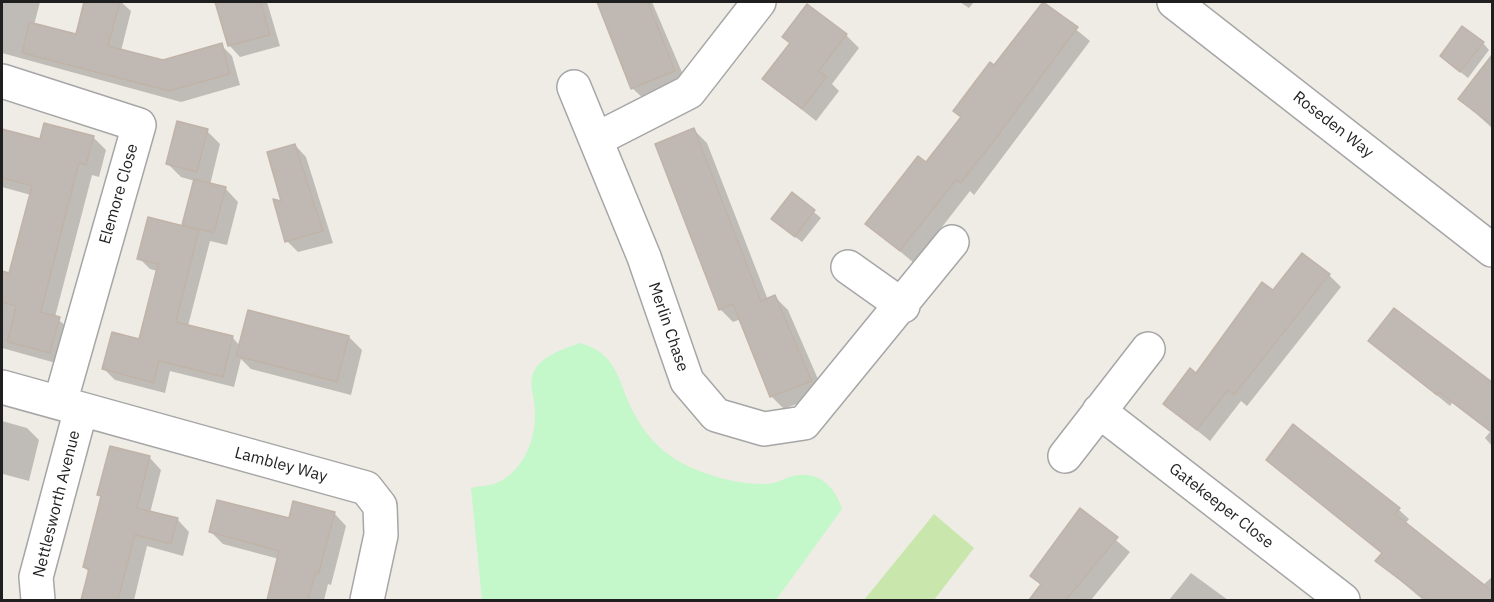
<!DOCTYPE html>
<style>
body{margin:0}
#map{position:relative;width:1494px;height:602px;overflow:hidden;background:#efece5;font-family:"IBM Plex Sans",sans-serif}
canvas{display:block}
.frame{position:absolute;inset:0;border:3px solid #1f1f1f;pointer-events:none}
</style>
<div id="map">
<canvas width="1494" height="602"></canvas>
<div class="frame"></div>
</div>
<script>
const ctx = document.querySelector('canvas').getContext('2d');
ctx.lineJoin = 'round';
function fillPath(path, color) { ctx.fillStyle = color; ctx.fill(path, 'evenodd'); }
function strokePath(path, color, width, dash) { ctx.strokeStyle = color; ctx.lineWidth = width; ctx.lineCap = dash ? 'butt' : 'round'; ctx.setLineDash(dash || []); ctx.stroke(path); }
function label(font, color, halo, rows, align = 'center') {
  ctx.font = font + ' "IBM Plex Sans",sans-serif'; ctx.lineWidth = 4.5; ctx.setLineDash([]); ctx.textBaseline = 'middle'; ctx.strokeStyle = halo; ctx.fillStyle = color; for (const [text, x, y, turn = 0] of rows) {
    ctx.save(); ctx.translate(x, y); ctx.rotate((+turn || 0) * Math.PI / 180); ctx.textAlign = isNaN(turn) ? turn : align; if (halo) ctx.strokeText(text, 0, 0); ctx.fillText(text, 0, 0); ctx.restore();
  }
}
const grass = new Path2D(`
 M934 514 974 548 934 600H864Z`);
const park = new Path2D(`
 M580 343C620 354 617 383 635 415 647 438 667 457 690 467 715 478 739 484 765 484 779 484 788 475 800 475 822 473 836 490 842 509L776 600H482L471 488C479 486 487 486 494 484 523 473 536 440 535 412 535 395 525 378 539 364 550 353 566 348 580 343Z`);
const shadow = new Path2D(`
 M2 2H40L34 25 77 36 86 2H121L131 11 121 51 163 61 221 45 232 56 240 85 181 102 2 53Z
 M216 2H267L280 46 240 57 229 45Z
 M598 2H652L687 84 645 100 632 88Z
 M960 2H974L969 8Z
 M1044 3 1090 41 974 195 970 191 914 263 867 224 927 164 962 118 955 111 994 67Z
 M846 35 859 48 832 84 839 91 816 121 764 79Z
 M1483 43 1489 50 1468 78 1448 62Z
 M1485 67 1492 73V128L1460 99Z
 M694 130 707 143 768 300 775 297 788 310 824 393 784 409 771 396 741 319 733 322 720 309Z
 M2 131 41 141 93 137 106 150 99 177 92 175 55 317 72 331 63 365 2 348V272L10 274 31 195 2 187Z
 M207 131 220 144 210 185 225 188 238 202 227 245 210 241 188 326 233 338 240 346 349 337 362 350 351 395 251 369 241 359 234 387 170 371 165 393 115 380 104 369 140 341 157 271 150 269 139 258 188 229 184 224 195 181 181 177 168 164Z
 M295 145 306 157 333 243 298 252 287 241 283 203Z
 M792 194 821 218 802 242 780 225Z
 M1329 275 1341 287 1247 406 1241 401 1210 441 1165 404 1197 375 1273 292Z
 M1394 310 1492 385V446L1485 438 1490 432 1452 403 1450 406 1370 341Z
 M2 421 27 428 39 440 29 481 3 474 2 481Z
 M149 457 161 470 150 513 177 519 189 532 183 556 147 546 134 600H83L90 573 84 567 102 498 99 495Z
 M1268 460 1398 509 1409 519 1405 524 1483 585 1492 577V600H1423L1377 561 1383 554Z
 M1080 510 1130 552 1091 600H1030L1042 586 1032 576Z
 M334 513 346 526 331 585 328 584 324 600H268L279 559 223 544 211 532Z
 M1191 573 1228 600H1169Z`);
const building = new Path2D(`
 M84 2H120L108 46 163 60 222 43 230 74 169 91 22 53 29 22 76 34Z
 M215 2H261L270 35 228 46Z
 M597 2H648L675 71 631 89Z
 M1043 2 1078 27 993 142 961 183 956 180 900 251 865 224 918 156 926 162 961 117 953 111 990 62 994 65Z
 M807 4 847 34 819 71 827 77 802 109 762 79 790 43 782 37Z
 M1462 26 1484 42 1460 72 1440 56Z
 M1492 55V125L1458 99Z
 M177 121 208 129 197 172 166 164Z
 M44 123 94 136 86 165 79 163 41 312 60 317 50 353 7 342 16 306 2 302V271L9 273 32 186 2 178V129L40 139Z
 M694 128 761 301 775 295 812 381 770 397 733 304 719 310 655 144Z
 M295 144 323 231 285 242 273 199 281 201 267 152Z
 M194 179 226 187 214 233 182 225Z
 M792 192 815 210 795 237 771 219Z
 M148 217 199 230 176 322 233 336 223 377 159 361 154 383 102 369 112 332 139 339 158 264 137 259Z
 M1302 253 1330 274 1234 395 1228 390 1197 430 1163 404 1190 368 1196 373 1262 282 1273 290Z
 M1394 308 1492 382V432L1439 392 1437 395 1368 341Z
 M248 310 349 336 337 382 236 356Z
 M1293 424 1400 508 1395 514 1492 591V600H1427L1375 561 1382 553 1266 460Z
 M110 446 150 456 137 508 178 518 171 544 135 535 118 600H81L89 569 83 567 101 496 97 495Z
 M217 500 289 518 293 501 335 512 319 573 316 572 308 600H267L279 551 209 532Z
 M1080 508 1118 537 1066 600H1029L1041 584 1030 576Z`);
const minor = new Path2D(`
 M1174 2 1492 250
 M2 81 139 125 60 403
 M574 87 644 257 687 381 716 415 764 429 804 423 952 242
 M597 139 689 92 759 2
 M848 267 903 306
 M2 387 366 488 380 506 381 535 367 600
 M1099 411 1343 600
 M1065 456 1148 349
 M38 600 36 577 81 409`);
const streetNames = [
 ["Roseden Way",1333,125,38],
 ["Elemore Close",119,194,-74],
 ["Merlin Chase",668,327,71],
 ["Lambley Way",281,465,15],
 ["Nettlesworth Avenue",57,504,-76],
 ["Gatekeeper Close",1221,506,38]
];
fillPath(grass, '#c9e7ad');
fillPath(park, '#c4f7c9');
fillPath(shadow, '#0003');
fillPath(building, '#c0b8b2');
strokePath(building, '#c0b3a8', 1.5);
strokePath(minor, '#a6a6a6', 36);
strokePath(minor, '#fff', 33);
label('16px', '#1f1f1f', '#fff', streetNames);
</script>
